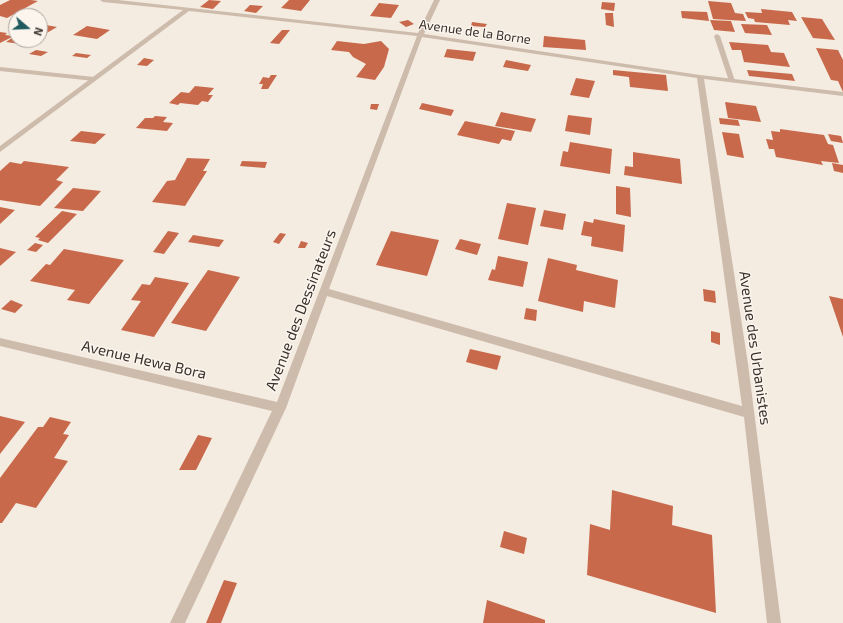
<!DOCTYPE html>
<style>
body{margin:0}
#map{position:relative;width:843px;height:623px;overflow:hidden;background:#f4ebe1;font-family:"Exo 2",sans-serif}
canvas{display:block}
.north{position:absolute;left:8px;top:8px;width:40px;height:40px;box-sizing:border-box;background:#fbf5ee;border:1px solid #aea6a0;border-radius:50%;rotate:109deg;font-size:11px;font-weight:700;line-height:16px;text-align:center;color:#3b302b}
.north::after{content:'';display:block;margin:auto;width:14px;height:18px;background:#1f5a5e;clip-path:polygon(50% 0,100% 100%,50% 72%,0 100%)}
</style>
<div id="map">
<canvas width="843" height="623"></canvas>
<div class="north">N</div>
</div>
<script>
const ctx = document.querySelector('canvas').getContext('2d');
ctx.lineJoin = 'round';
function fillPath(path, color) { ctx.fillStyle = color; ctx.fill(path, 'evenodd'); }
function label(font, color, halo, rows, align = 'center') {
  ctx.font = font + ' "Exo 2",sans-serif'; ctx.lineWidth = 3; ctx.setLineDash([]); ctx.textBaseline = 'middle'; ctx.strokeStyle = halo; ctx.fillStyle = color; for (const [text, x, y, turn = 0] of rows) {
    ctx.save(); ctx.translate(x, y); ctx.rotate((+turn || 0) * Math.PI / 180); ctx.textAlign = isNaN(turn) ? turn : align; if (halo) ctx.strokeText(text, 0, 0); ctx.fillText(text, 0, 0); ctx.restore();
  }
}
const building = new Path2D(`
 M10 0H31L38 1 7 18 0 16V5Z
 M209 0 221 1 213 9 200 7Z
 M289 0H310L301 11 281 8Z
 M708 1 731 3 735 13 743 14 746 21 713 19Z
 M602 2 615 3 614 11 601 9Z
 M379 3 399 5 391 18 370 16Z
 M250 5 263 6 256 13 244 11Z
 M761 9 792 12 797 21 788 20 790 25 755 22 754 19 748 18 745 12 762 13Z
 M681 11 707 12 709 21 682 18Z
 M605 13H613L614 27 606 25Z
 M801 17 822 19 835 40 813 38Z
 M408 20 414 24 406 27 399 22Z
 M710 20 731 21 735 32 714 30Z
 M472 22 487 24 485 27 471 26Z
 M40 24 57 27 40 37Z
 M741 24 767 25 772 35 745 33Z
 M87 26 110 30 97 39 73 35Z
 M282 30H290L279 44 270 43Z
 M0 32 7 33 5 35 14 36 0 43Z
 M16 35V40H35L28 45 6 42Z
 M544 36 585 40 586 50 543 47Z
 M337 41 364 44 381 41 389 49 384 67 375 80 356 77 366 64 353 57 349 52 331 50Z
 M729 42 768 45 771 52 784 53 790 67 744 62 741 50H732Z
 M816 48 838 50 843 60V92L838 81 831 80Z
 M447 49 476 52 473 61 444 57Z
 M36 50 48 52 41 56 29 54Z
 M76 53 91 55 87 58 72 56Z
 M144 58 154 60 147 66 137 65Z
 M506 60 531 65 528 71 503 67Z
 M613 70 666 75 668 91 630 87 629 77 613 75Z
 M747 70 792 74 795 81 749 76Z
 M271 75H277L268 89H261L263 84H259L263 77 269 78Z
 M576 78 595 81 589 98 570 95Z
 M195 86 214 88 208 95H213L208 102 202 101 198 105 180 103 178 105 169 103 181 92 189 93Z
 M725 102 756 106 761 122 728 118Z
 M422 103 454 110 451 116 419 109Z
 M371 104H379L377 110 370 109Z
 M501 112 536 119 531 132 495 126Z
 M568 115 592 118 590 135 565 131Z
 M155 116 167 117 163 122 173 123 167 131 136 128 145 118H153Z
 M719 118 738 120 740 126 720 124Z
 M465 121 515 131 511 141 502 139 499 144 457 135Z
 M780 129 824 135 828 144 833 145 839 163 821 161 823 165 776 157 774 149H769L766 139 773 140 771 131 780 132Z
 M81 131 106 134 95 144 70 141Z
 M722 132 739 134 744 158 727 155Z
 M828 134 841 136 843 143 831 141Z
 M570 142 612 149 610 174 560 166 563 151 568 152Z
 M633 152 680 159 682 184 624 175 625 166 633 167Z
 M187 158 210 159 203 171H207L185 206 152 202 167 181 175 180Z
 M24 161 69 167 56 180 63 182 40 206 0 200V171L10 162 21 164Z
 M242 161 267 162 265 168 240 166Z
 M832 163 843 165V173L834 171Z
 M616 186 630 188 631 217 616 214Z
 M73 188 101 191 83 211 54 208Z
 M507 203 536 208 528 245 498 239Z
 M0 207 15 210 0 224Z
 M544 210 566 214 563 230 540 226Z
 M62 211 77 214 48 243 38 240 40 238 35 237Z
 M594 219 625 225 623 252 591 246 592 237 581 235 584 221 593 223Z
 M168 231 179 233 164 254 153 252Z
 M391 231 439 240 427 276 376 265Z
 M280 233 286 234 279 244 273 242Z
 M193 235 224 240 219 247 188 242Z
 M460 239 481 244 477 255 455 249Z
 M301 241 308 243 305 248H298Z
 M35 243 43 245 36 252 27 250Z
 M0 248 16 252 0 266Z
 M64 249 124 260 89 304 67 300 75 290 30 281 46 264 50 265Z
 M498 256 528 262 523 287 488 280 492 269 495 270Z
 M548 258 577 265 576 270 618 280 615 308 584 301 583 312 538 301Z
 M208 270 240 277 206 331 171 323Z
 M155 277 189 283 154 337 121 330 141 301 131 300 142 284 150 285Z
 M703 289 715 291 716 303 704 301Z
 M829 296 843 299V337Z
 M11 300 23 305 15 313 1 309Z
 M526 308 537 310 536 321 524 319Z
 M711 331 720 333V345L711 342Z
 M470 349 501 356 497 370 466 362Z
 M0 416 25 422 0 454Z
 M50 417 71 422 63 434 69 435 54 458 68 461 36 508 16 503 2 523H0V478L38 427H43Z
 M198 435 212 438 196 470H179Z
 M612 490 673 506 672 525 712 535 716 613 587 575 590 524 610 530Z
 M504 531 527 538 524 554 500 547Z
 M224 580 237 583 221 623H206Z
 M487 600 545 620V623H483Z`);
const lane = new Path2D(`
 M717 34 720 36 735 81 734 82 729 81 714 36Z
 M0 67 94 77 97 79 94 81 0 71Z`);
const street = new Path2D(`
 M100 0H118L418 33 434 0H440L424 34 700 75 843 92V96L704 79 748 364 781 623H767L744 417 327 296 286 408 185 623H170L272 411 0 346V338L277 402 417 36 189 11 0 152V146L183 10 103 2ZM422 37 697 78 742 406 329 289Z`);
const farStreetnames = [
 ["Avenue de la Borne",475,32,8]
];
const streetNames = [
 ["Avenue des Dessinateurs",301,310,-69],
 ["Avenue des Urbanistes",755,348,82],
 ["Avenue Hewa Bora",144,360,13]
];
fillPath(building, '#c8694b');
fillPath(lane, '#cdbbac');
fillPath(street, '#cdbbac');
label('13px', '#3b302b', '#fbf5ee', farStreetnames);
label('15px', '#3b302b', '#fbf5ee', streetNames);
</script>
